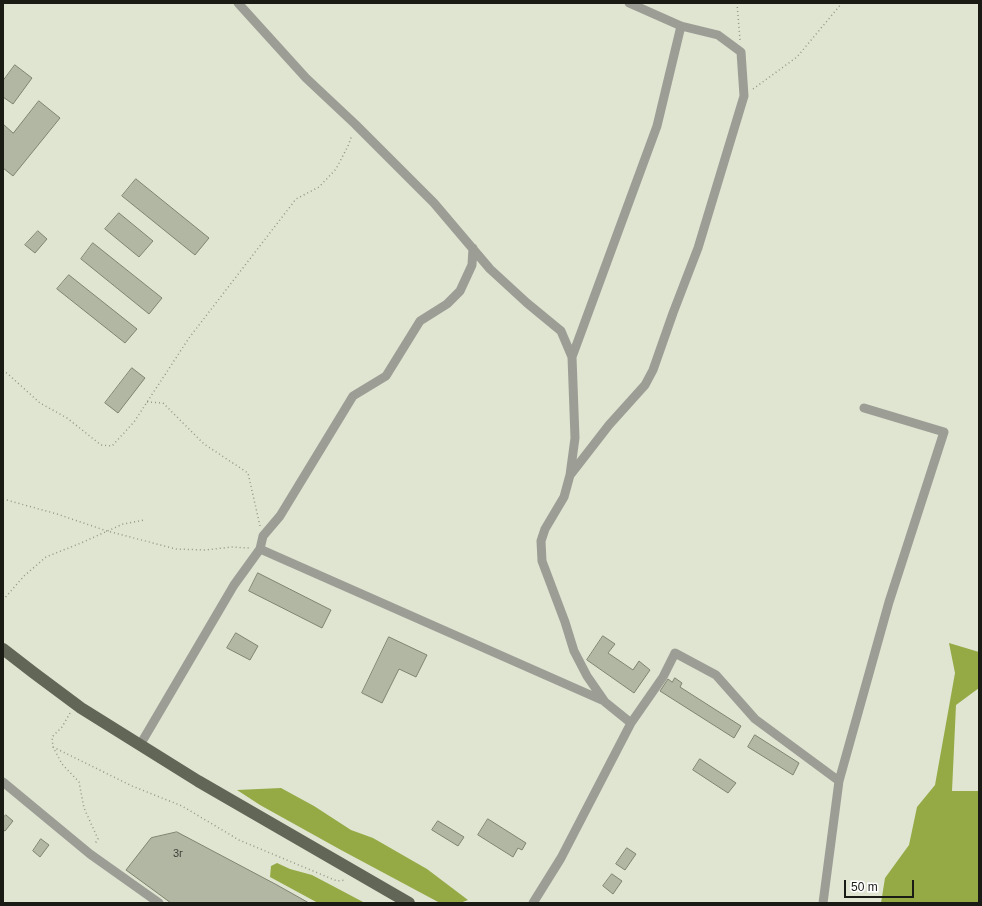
<!DOCTYPE html>
<meta charset="utf-8">
<style>
body{margin:0}
#map{position:relative;width:982px;height:906px;overflow:hidden;background:#dfe5d1;font-family:Arial,sans-serif}
canvas{display:block}
.frame{position:absolute;inset:0;border:4px solid #191b14;pointer-events:none}
.scale{position:absolute;left:844px;top:880px;width:70px;height:18px;box-sizing:border-box;border:2px solid #191b14;border-top:0;padding-left:5px;font-size:12px;line-height:14px;white-space:nowrap;color:#191b14;-webkit-text-stroke:3px #fff;paint-order:stroke}
</style>
<div id="map">
<canvas width="982" height="906"></canvas>
<div class="frame"></div>
<div class="scale">50 m</div>
</div>
<script>
const ctx = document.querySelector('canvas').getContext('2d');
ctx.lineJoin = 'round';
function fillPath(path, color) { ctx.fillStyle = color; ctx.fill(path, 'evenodd'); }
function strokePath(path, color, width, dash) { ctx.strokeStyle = color; ctx.lineWidth = width; ctx.lineCap = dash ? 'butt' : 'round'; ctx.setLineDash(dash || []); ctx.stroke(path); }
function label(font, color, halo, rows, align = 'center') {
  ctx.font = font + ' Arial,sans-serif'; ctx.lineWidth = 3; ctx.setLineDash([]); ctx.textBaseline = 'middle'; ctx.strokeStyle = halo; ctx.fillStyle = color; for (const [text, x, y, turn = 0] of rows) {
    ctx.save(); ctx.translate(x, y); ctx.rotate((+turn || 0) * Math.PI / 180); ctx.textAlign = isNaN(turn) ? turn : align; if (halo) ctx.strokeText(text, 0, 0); ctx.fillText(text, 0, 0); ctx.restore();
  }
}
const forest = new Path2D(`
 M949 643 979 652V688L956 705 952 791H979V903H881L885 878 909 845 917 807 935 785 955 673Z
 M281 788 314 806 351 830 373 838 427 869 468 900 460 903H440L341 850 260 805 237 790Z
 M277 863 290 869 312 875 365 903H318L270 877 271 866Z`);
const building = new Path2D(`
 M15 65 32 78 13 104 3 97V81Z
 M39 101 60 118 13 176 3 168V124L13 133Z
 M136 179 209 238 195 255 122 196Z
 M119 213 153 241 139 257 105 229Z
 M38 231 47 239 35 253 25 245Z
 M93 243 162 298 149 314 81 259Z
 M69 275 137 329 125 343 57 289Z
 M132 368 145 378 118 413 105 403Z
 M258 573 331 610 322 628 249 591Z
 M236 633 258 646 250 660 227 648Z
 M603 636 615 644 608 653 633 670 639 661 650 670 634 693 587 660Z
 M389 637 427 655 416 677 399 669 382 703 362 693Z
 M675 678 682 683 680 687 741 726 734 738 660 691 668 679 672 682Z
 M755 735 799 763 793 775 748 747Z
 M700 759 736 783 728 793 693 770Z
 M6 815 13 821 5 831 3 830V818Z
 M488 819 526 843 522 850 518 848 513 857 478 835Z
 M438 821 464 837 458 846 432 830Z
 M177 832 277 885 309 903H171L126 870 151 838Z
 M41 839 49 845 40 857 33 851Z
 M627 848 636 854 625 870 616 864Z
 M612 874 622 881 613 894 603 886Z`);
const path = new Path2D(`
 M737 3 740 40
 M753 89 797 57 842 3
 M3 370 9 375 40 403 67 418 101 445 112 446 134 422 189 338 296 199 319 187 336 169 348 146 352 135
 M147 402 163 403 204 444 248 473 260 526
 M3 499 57 514 107 531 176 549 205 550 232 547 250 548
 M3 600 24 576 46 557 81 543 123 524 144 520
 M70 713 62 727 52 737 53 747 62 764 79 782 84 808 98 839 94 845
 M53 747 132 786 182 806 239 840 337 881 346 880`);
const street = new Path2D(`
 M238 3 306 78 355 124 434 203 490 269 527 303 561 331 572 357 575 438 570 475 564 497 545 529 541 541 542 561 565 622 574 651 587 676 605 702 631 723
 M572 357 657 126 681 26
 M571 474 609 425 645 385 653 370 673 313 698 248 744 96 741 52 718 35 681 26 629 3
 M260 549 604 701
 M140 745 234 585 260 549 263 536 280 516 353 396 386 376 420 321 447 304 460 291 472 265 473 248
 M3 782 90 854 159 903
 M533 903 561 858 631 723 663 677 675 653 716 675 755 719 839 781
 M823 903 839 781 889 602 944 432 864 408`);
const primary = new Path2D(`
 M3 649 34 673 81 708 198 781 409 903`);
const numberNames = [
 ["3г",178,854]
];
fillPath(forest, '#95aa45');
fillPath(building, '#b2b7a4');
strokePath(building, '#7f8471', 1);
strokePath(path, '#949889', 1.5, [1, 3]);
strokePath(street, '#9c9e96', 9);
strokePath(primary, '#626657', 12);
label('11px', '#3f4238', null, numberNames);
</script>
